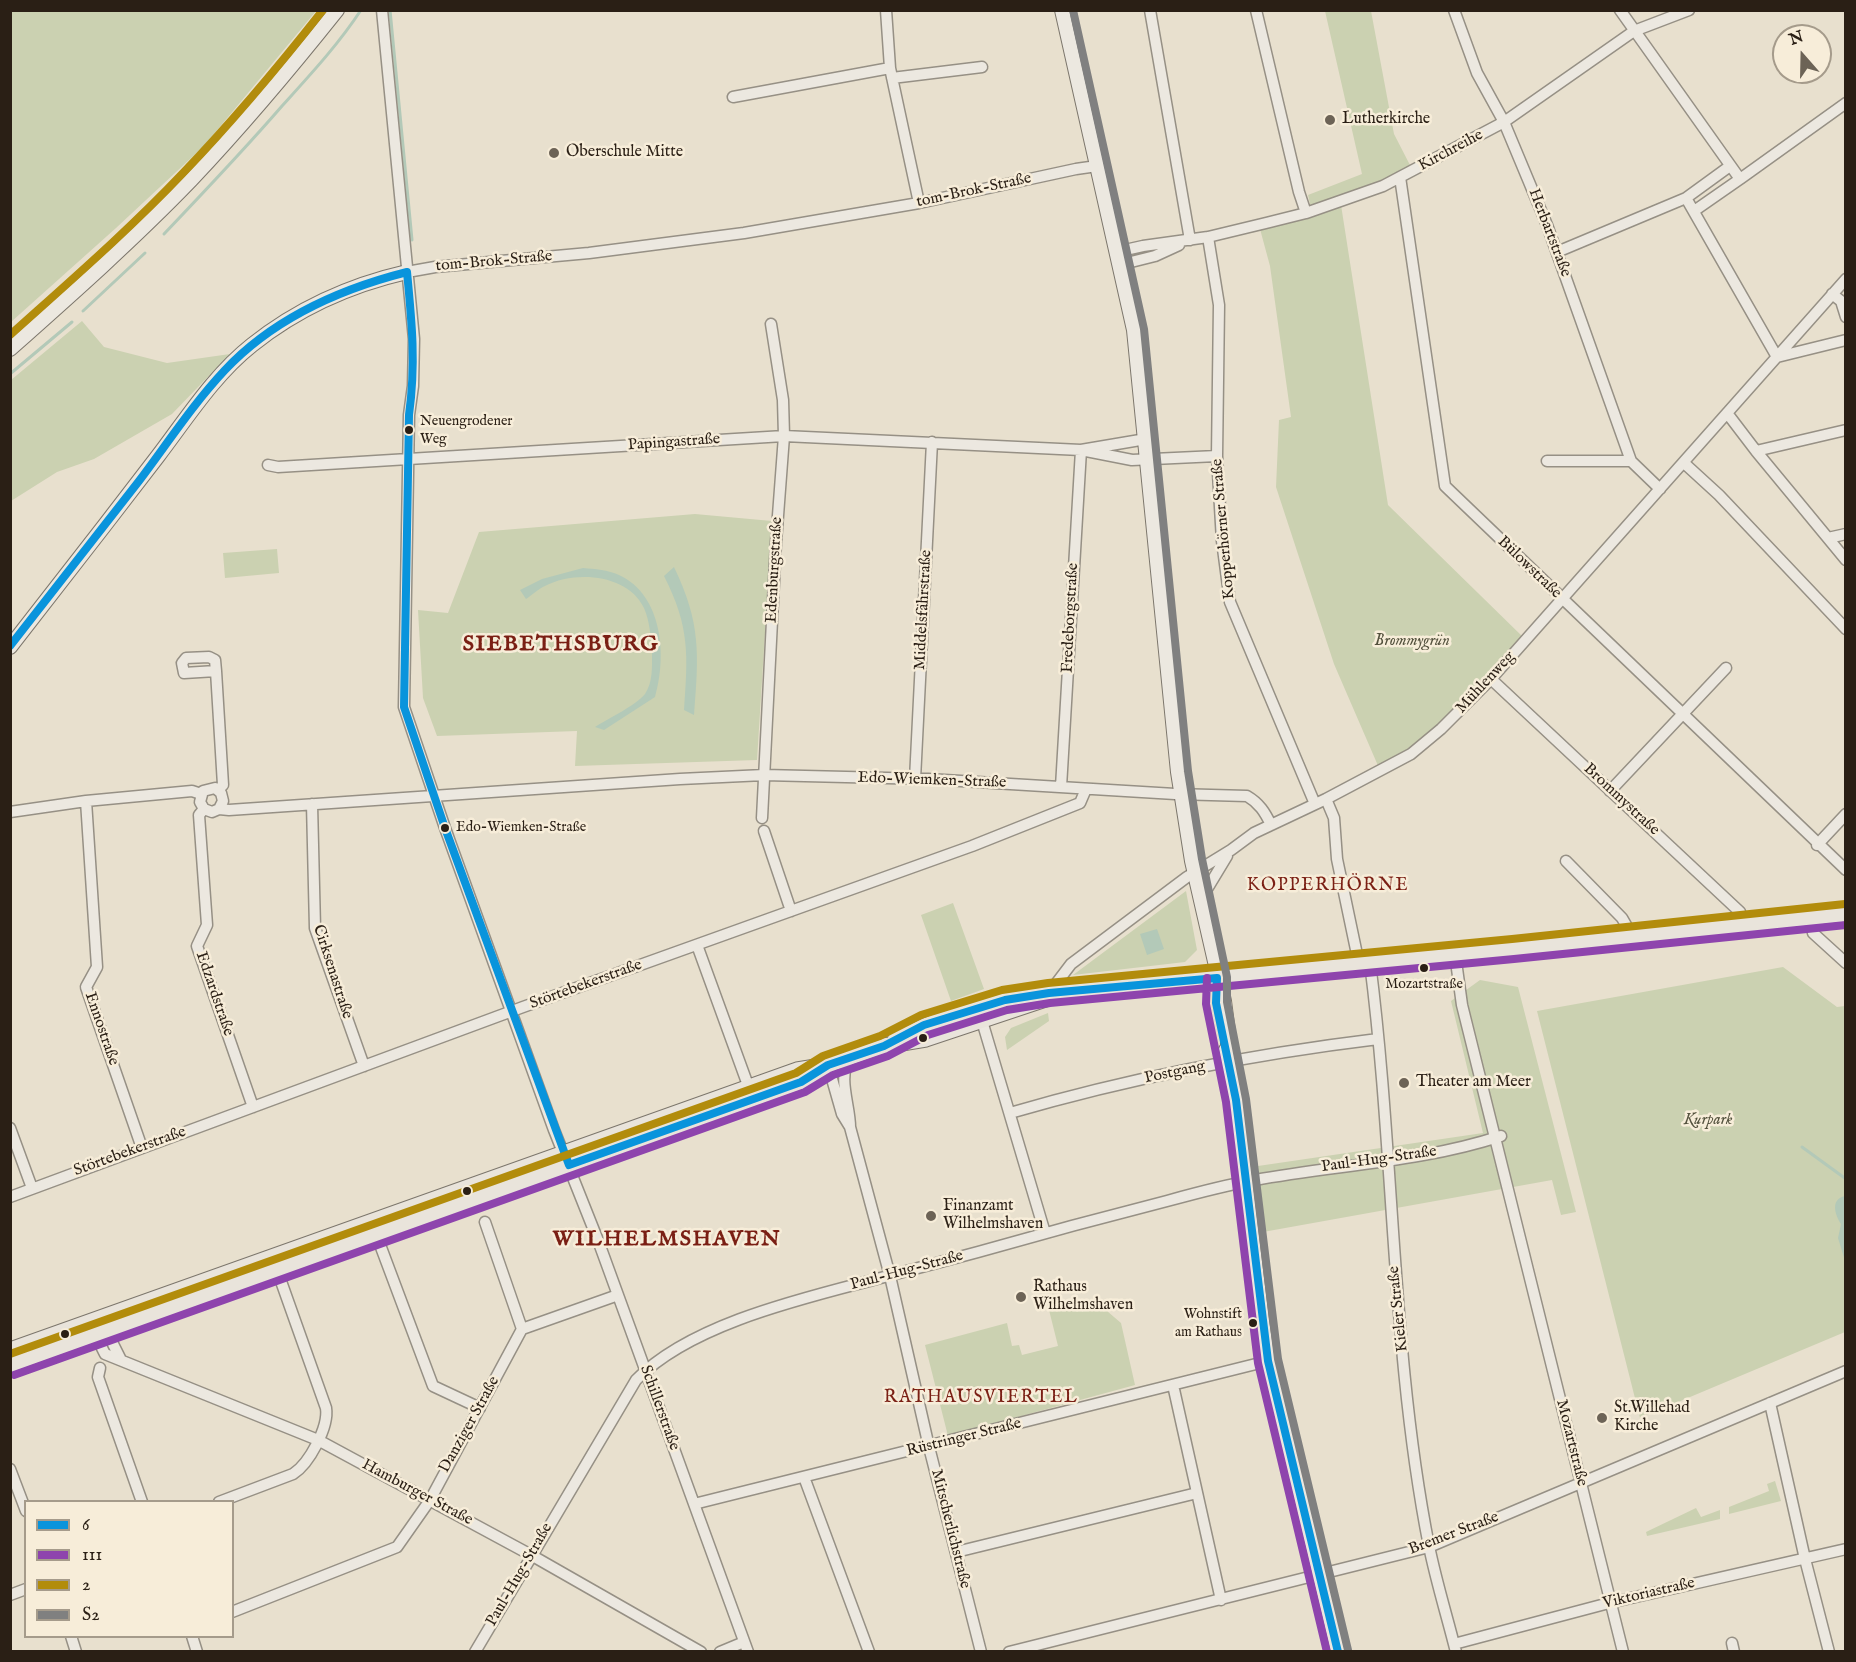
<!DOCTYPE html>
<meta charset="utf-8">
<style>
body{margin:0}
#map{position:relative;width:1856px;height:1662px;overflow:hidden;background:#e8e0ce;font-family:"IM FELL English",serif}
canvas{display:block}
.frame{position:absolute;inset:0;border:12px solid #2a1f15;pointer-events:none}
.legend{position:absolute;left:24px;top:1500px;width:210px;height:138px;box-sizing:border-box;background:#f7edd9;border:2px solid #a59b8b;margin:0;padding:8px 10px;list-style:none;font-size:18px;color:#2a1f15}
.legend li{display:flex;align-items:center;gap:12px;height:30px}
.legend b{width:30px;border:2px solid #a59b8b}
.north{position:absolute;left:1772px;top:24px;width:60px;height:60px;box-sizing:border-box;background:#f7edd9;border:2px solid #a59b8b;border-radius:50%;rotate:340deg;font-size:16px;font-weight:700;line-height:24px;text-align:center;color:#2a1f15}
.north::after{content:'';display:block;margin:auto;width:21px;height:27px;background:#6c6356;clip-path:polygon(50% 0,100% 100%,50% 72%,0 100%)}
</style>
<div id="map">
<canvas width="1856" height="1662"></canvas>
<div class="frame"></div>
<ul class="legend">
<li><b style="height:8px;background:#0994dc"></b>6</li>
<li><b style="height:8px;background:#8e44ad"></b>111</li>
<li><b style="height:8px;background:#b28c0c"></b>2</li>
<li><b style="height:8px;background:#808080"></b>S2</li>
</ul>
<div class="north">N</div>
</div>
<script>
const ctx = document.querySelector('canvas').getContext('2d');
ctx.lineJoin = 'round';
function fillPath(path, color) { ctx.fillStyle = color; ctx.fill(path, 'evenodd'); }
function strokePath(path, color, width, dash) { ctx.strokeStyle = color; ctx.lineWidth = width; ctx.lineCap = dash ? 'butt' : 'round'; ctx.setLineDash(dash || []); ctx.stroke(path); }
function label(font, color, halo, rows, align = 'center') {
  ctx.font = font + ' "IM FELL English",serif'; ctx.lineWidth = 5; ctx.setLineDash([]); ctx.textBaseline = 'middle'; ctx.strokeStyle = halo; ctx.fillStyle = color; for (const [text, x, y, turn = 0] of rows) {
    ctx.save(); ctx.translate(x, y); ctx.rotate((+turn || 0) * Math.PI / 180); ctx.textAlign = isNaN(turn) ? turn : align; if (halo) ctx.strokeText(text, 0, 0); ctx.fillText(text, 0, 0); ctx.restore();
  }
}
const green = new Path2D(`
 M11 10 316 11 204 146 116 228 11 322Z
 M1325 11H1371L1394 134 1412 169 1381 183 1311 208 1308 195 1362 174Z
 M1341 205 1388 505 1524 638 1466 703 1410 752 1379 768 1334 664 1276 487 1279 420 1291 417 1270 266 1260 229Z
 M82 321 104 347 167 363 230 354 172 414 94 459 57 472 11 501V380Z
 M695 514 772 521 757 760 575 766 577 731 437 736 423 698 418 610 448 613 479 532Z
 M277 549 279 573 225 578 223 553Z
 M1186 891 1197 950 1185 962 1073 975Z
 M953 903 984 989 951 1001 921 915Z
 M1783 967 1837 1007 1845 1006V1332L1640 1418 1537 1011Z
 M1480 980 1518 987 1576 1212 1561 1215 1552 1180 1263 1232 1258 1166 1483 1133 1451 1001Z
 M1048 1013 1049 1021 1007 1050 1005 1037 1011 1028Z
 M1093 1299 1121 1323 1135 1385 948 1436 925 1345 1007 1323 1012 1346 1019 1345 1022 1355 1058 1346 1049 1310Z
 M1775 1481 1781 1501 1729 1514V1507L1769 1491 1767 1484Z
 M1696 1508 1701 1517 1720 1510V1519L1647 1536 1646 1532Z`);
const water = new Path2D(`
 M674 567C701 623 699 654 694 715L684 710C688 655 690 627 664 576Z
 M583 568C595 569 608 570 619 575 663 595 667 657 655 697L604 730 595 727C609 718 635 706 645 694 653 682 652 667 652 653 651 638 650 622 644 608 628 574 575 570 545 586 538 589 532 595 526 599L520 590 542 579Z
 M1157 929 1164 949 1147 955 1140 934Z
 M1845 1196H1846L1845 1261 1838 1238 1841 1224C1835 1215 1830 1199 1845 1196Z`);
const stream = new Path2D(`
 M390 10 412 240
 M164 234C204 192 244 150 282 106 310 75 338 45 361 10
 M83 311 145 253
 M10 374 72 322
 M1802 1147 1846 1179`);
const street = new Path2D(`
 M382 10 414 339 413 386 409 415 404 707 445 828 554 1130 599 1243 748 1652
 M886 10 890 68 919 203
 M1150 10 1190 240
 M1256 10 1299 192 1306 213
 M1454 10 1477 73 1504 122 1547 225 1631 461 1660 489
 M1620 10 1740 179 1846 103
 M892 78 982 67
 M733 97 890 68
 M1400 177 1445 486 1846 870
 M1686 198 1777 357 1846 340
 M1694 211 1740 179
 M1208 237 1219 305 1217 456 1222 541 1230 602 1315 804
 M1116 252 1143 246 1208 237 1266 223 1306 213 1383 186 1504 122 1634 31 1689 10
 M1557 252 1686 198 1730 166
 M1119 265 1155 256 1179 245
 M407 272 435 267 589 253 744 233 919 203 1076 169 1097 166
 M1832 294 1841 301 1846 317
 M1727 413 1756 451 1846 430
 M1756 451 1846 560
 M1547 461H1631
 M1684 463 1719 495 1846 629
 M268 465 278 467 784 436 1081 450 1132 460 1217 456
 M1828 538 1846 534
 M216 671 184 673 182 663 186 658 209 657 215 660 216 671 223 785 218 790
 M1491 679 1740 912 1742 926
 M915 779 932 442
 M1061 787 1081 450 1146 439
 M1610 791 1726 668
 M1326 799 1334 818 1337 859 1359 964
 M86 801 97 967 86 987 142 1148
 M312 804 315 928 364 1066
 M204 809 199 815 207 925 197 946 253 1107
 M219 809 223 801 221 793 215 788 203 791 200 802 204 809 212 812 219 809 229 810 680 779 764 775 928 779 1175 794 1247 796C1259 803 1265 812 1271 825
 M10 812 86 801 192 791 201 794
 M762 818 776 542 784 436 783 400 771 324
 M764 831 791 911
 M1817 845 1846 814
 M1566 861 1622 918 1626 925 1627 938
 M1201 899 1227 856
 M1810 919 1813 933 1846 963
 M697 945 749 1088
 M1455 954 1462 1005 1623 1652
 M1370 963C1395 1157 1391 1354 1429 1546 1436 1581 1447 1616 1456 1652
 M1049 993 1071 964 1187 877 1231 850 1254 833 1326 799 1411 754 1441 729 1491 679 1846 279
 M977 1016 982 1021 1045 1233
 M850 1058C837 1077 850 1105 850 1127L890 1276 929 1447 981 1652
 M828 1065 842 1114 850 1127
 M1010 1113C1130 1078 1254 1054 1378 1039
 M10 1128 32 1188
 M10 1197 523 1007 972 846 1080 803 1086 789
 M485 1222 522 1329
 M376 1234 433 1386 480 1408
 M117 1326 112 1342 121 1360
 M97 1328 95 1334 105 1354 318 1440 531 1555 701 1652
 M100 1368 98 1377 142 1502
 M1173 1385 1221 1600
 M1770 1403 1805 1559 1829 1652
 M10 1469 26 1511
 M804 1477 869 1652
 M219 1502 293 1474C309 1464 329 1427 326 1408L277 1270
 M694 1504 1268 1361
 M956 1552 1197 1493
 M10 1595 26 1589
 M232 1612 397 1547 430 1500 522 1329 618 1295
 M71 1636 76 1652
 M192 1636 197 1652
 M1732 1643 1734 1652
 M1454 1644 1609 1603 1846 1549
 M475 1652 636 1380C689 1325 800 1299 873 1280 908 1271 943 1261 978 1252 1041 1234 1104 1217 1167 1201 1196 1193 1226 1185 1255 1180 1337 1165 1422 1162 1501 1136
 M720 1652 744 1642
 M1009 1652 1429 1547 1846 1371`);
const secondary = new Path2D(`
 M1062 10 1134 330 1178 772 1192 861 1224 1001 1228 1032V1057
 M10 349C72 294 134 239 191 180 242 126 290 69 337 10
 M10 647C60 583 109 520 158 456 187 418 214 375 252 345 297 309 350 285 407 272
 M1226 1050 1236 1100 1262 1321 1268 1361 1338 1652`);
const primary = new Path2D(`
 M895 1040C935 1019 978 1005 1022 996L1513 949 1846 914
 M10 1350 797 1070 828 1065 884 1046 926 1039 1067 992
 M10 1365C274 1269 538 1178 801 1082L821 1070`);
const bus1 = new Path2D(`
 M407 272C412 323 416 364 409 415L404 707 445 828 569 1165
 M10 646C53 591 96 536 139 481 167 444 193 404 225 370 274 318 340 289 407 272
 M1217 978 1216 1003 1236 1100 1268 1361 1338 1652
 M569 1165 801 1082 828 1065 884 1046 924 1025 1005 1000 1049 993 1217 978`);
const bus2 = new Path2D(`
 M1207 978 1206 1004 1226 1102 1258 1363 1327 1652
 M14 1375 805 1092 833 1075 888 1056 928 1035 1007 1010 1050 1003 1514 959 1846 925`);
const bus3 = new Path2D(`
 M10 335C69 282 129 230 183 173 233 121 279 66 323 10
 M10 1354 796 1073 823 1056 880 1036 921 1015 1002 990 1048 983 1512 939 1845 904`);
const bus4 = new Path2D(`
 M1073 10 1144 329 1188 771 1202 859 1227 977V1002L1246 1099 1278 1359 1348 1650`);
const markers = [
 [1330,120,6,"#6c6356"],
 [554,153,6,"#6c6356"],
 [409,430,5,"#2a1f15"],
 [445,828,5,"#2a1f15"],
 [1424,968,5,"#2a1f15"],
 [923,1038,5,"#2a1f15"],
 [1404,1083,6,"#6c6356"],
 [467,1191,5,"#2a1f15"],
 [931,1216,6,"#6c6356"],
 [1021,1297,6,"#6c6356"],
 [1253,1323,5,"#2a1f15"],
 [65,1334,5,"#2a1f15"],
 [1602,1418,6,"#6c6356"]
];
const busNames = [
 ["Neuengrodener",420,422],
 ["Weg",420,440],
 ["Edo-Wiemken-Straße",456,828],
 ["Mozartstraße",1424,985,"center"],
 ["Wohnstift",1242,1315,"right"],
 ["am Rathaus",1242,1333,"right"]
];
const poiNames = [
 ["Lutherkirche",1342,120],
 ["Oberschule Mitte",566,153],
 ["Theater am Meer",1416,1083],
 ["Finanzamt",943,1207],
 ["Wilhelmshaven",943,1225],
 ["Rathaus",1033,1288],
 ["Wilhelmshaven",1033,1306],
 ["St.Willehad",1614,1409],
 ["Kirche",1614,1427]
];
const streetNames = [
 ["Kirchreihe",1451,151,-28],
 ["tom-Brok-Straße",974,191,-12],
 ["Herbartstraße",1549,233,69],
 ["tom-Brok-Straße",494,262,-5],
 ["Papingastraße",674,443,-4],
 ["Kopperhörner Straße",1224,529,-95],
 ["Bülowstraße",1529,568,44],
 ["Edenburgstraße",775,570,-87],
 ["Middelsfährstraße",924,610,-87],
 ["Fredeborgstraße",1071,618,-87],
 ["Mühlenweg",1486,683,-47],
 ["Edo-Wiemken-Straße",932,781,2],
 ["Brommystraße",1621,800,43],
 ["Cirksenastraße",332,972,72],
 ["Störtebekerstraße",586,985,-20],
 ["Edzardstraße",214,994,71],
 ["Ennostraße",101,1029,71],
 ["Postgang",1175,1073,-12],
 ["Störtebekerstraße",130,1152,-20],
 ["Paul-Hug-Straße",1379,1160,-8],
 ["Paul-Hug-Straße",907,1271,-15],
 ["Kieler Straße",1399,1309,-96],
 ["Schillerstraße",659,1408,70],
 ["Danziger Straße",470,1425,-61],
 ["Rüstringer Straße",964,1438,-14],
 ["Mozartstraße",1571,1443,76],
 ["Hamburger Straße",417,1493,28],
 ["Mitscherlichstraße",950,1529,76],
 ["Bremer Straße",1454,1534,-21],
 ["Paul-Hug-Straße",520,1575,-60],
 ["Viktoriastraße",1649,1594,-13]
];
const parkNames = [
 ["Brommygrün",1412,642],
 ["Kurpark",1708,1121]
];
const neighbourhoodNames = [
 ["KOPPERHÖRNE",1328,886],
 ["RATHAUSVIERTEL",981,1398]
];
const districtNames = [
 ["SIEBETHSBURG",561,645],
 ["WILHELMSHAVEN",667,1240]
];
fillPath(green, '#cbd1b1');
fillPath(water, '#b3c9b8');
strokePath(stream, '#b3c9b8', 3);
strokePath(street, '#969085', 13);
strokePath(secondary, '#7c766c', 16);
strokePath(primary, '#7c766c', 17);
strokePath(street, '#ece8e0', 10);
strokePath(secondary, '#ece8e0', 14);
strokePath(primary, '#e9e4db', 15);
strokePath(bus1, '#0994dc', 8);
strokePath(bus2, '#8e44ad', 8);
strokePath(bus3, '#b28c0c', 8);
strokePath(bus4, '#808080', 8);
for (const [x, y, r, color] of markers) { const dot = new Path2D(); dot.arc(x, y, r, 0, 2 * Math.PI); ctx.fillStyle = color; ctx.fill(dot); strokePath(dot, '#f7edd9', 2); }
label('14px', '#2a1f15', '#f7edd9', busNames, 'left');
label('16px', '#2a1f15', '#f7edd9', poiNames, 'left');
label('16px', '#2a1f15', '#f7edd9', streetNames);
label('italic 16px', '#53513d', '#f7edd9', parkNames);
ctx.letterSpacing = '1.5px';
label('18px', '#7a1f14', '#f7edd9', neighbourhoodNames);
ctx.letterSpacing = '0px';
ctx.letterSpacing = '1.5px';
label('bold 22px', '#7a1f14', '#f7edd9', districtNames);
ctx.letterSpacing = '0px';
</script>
